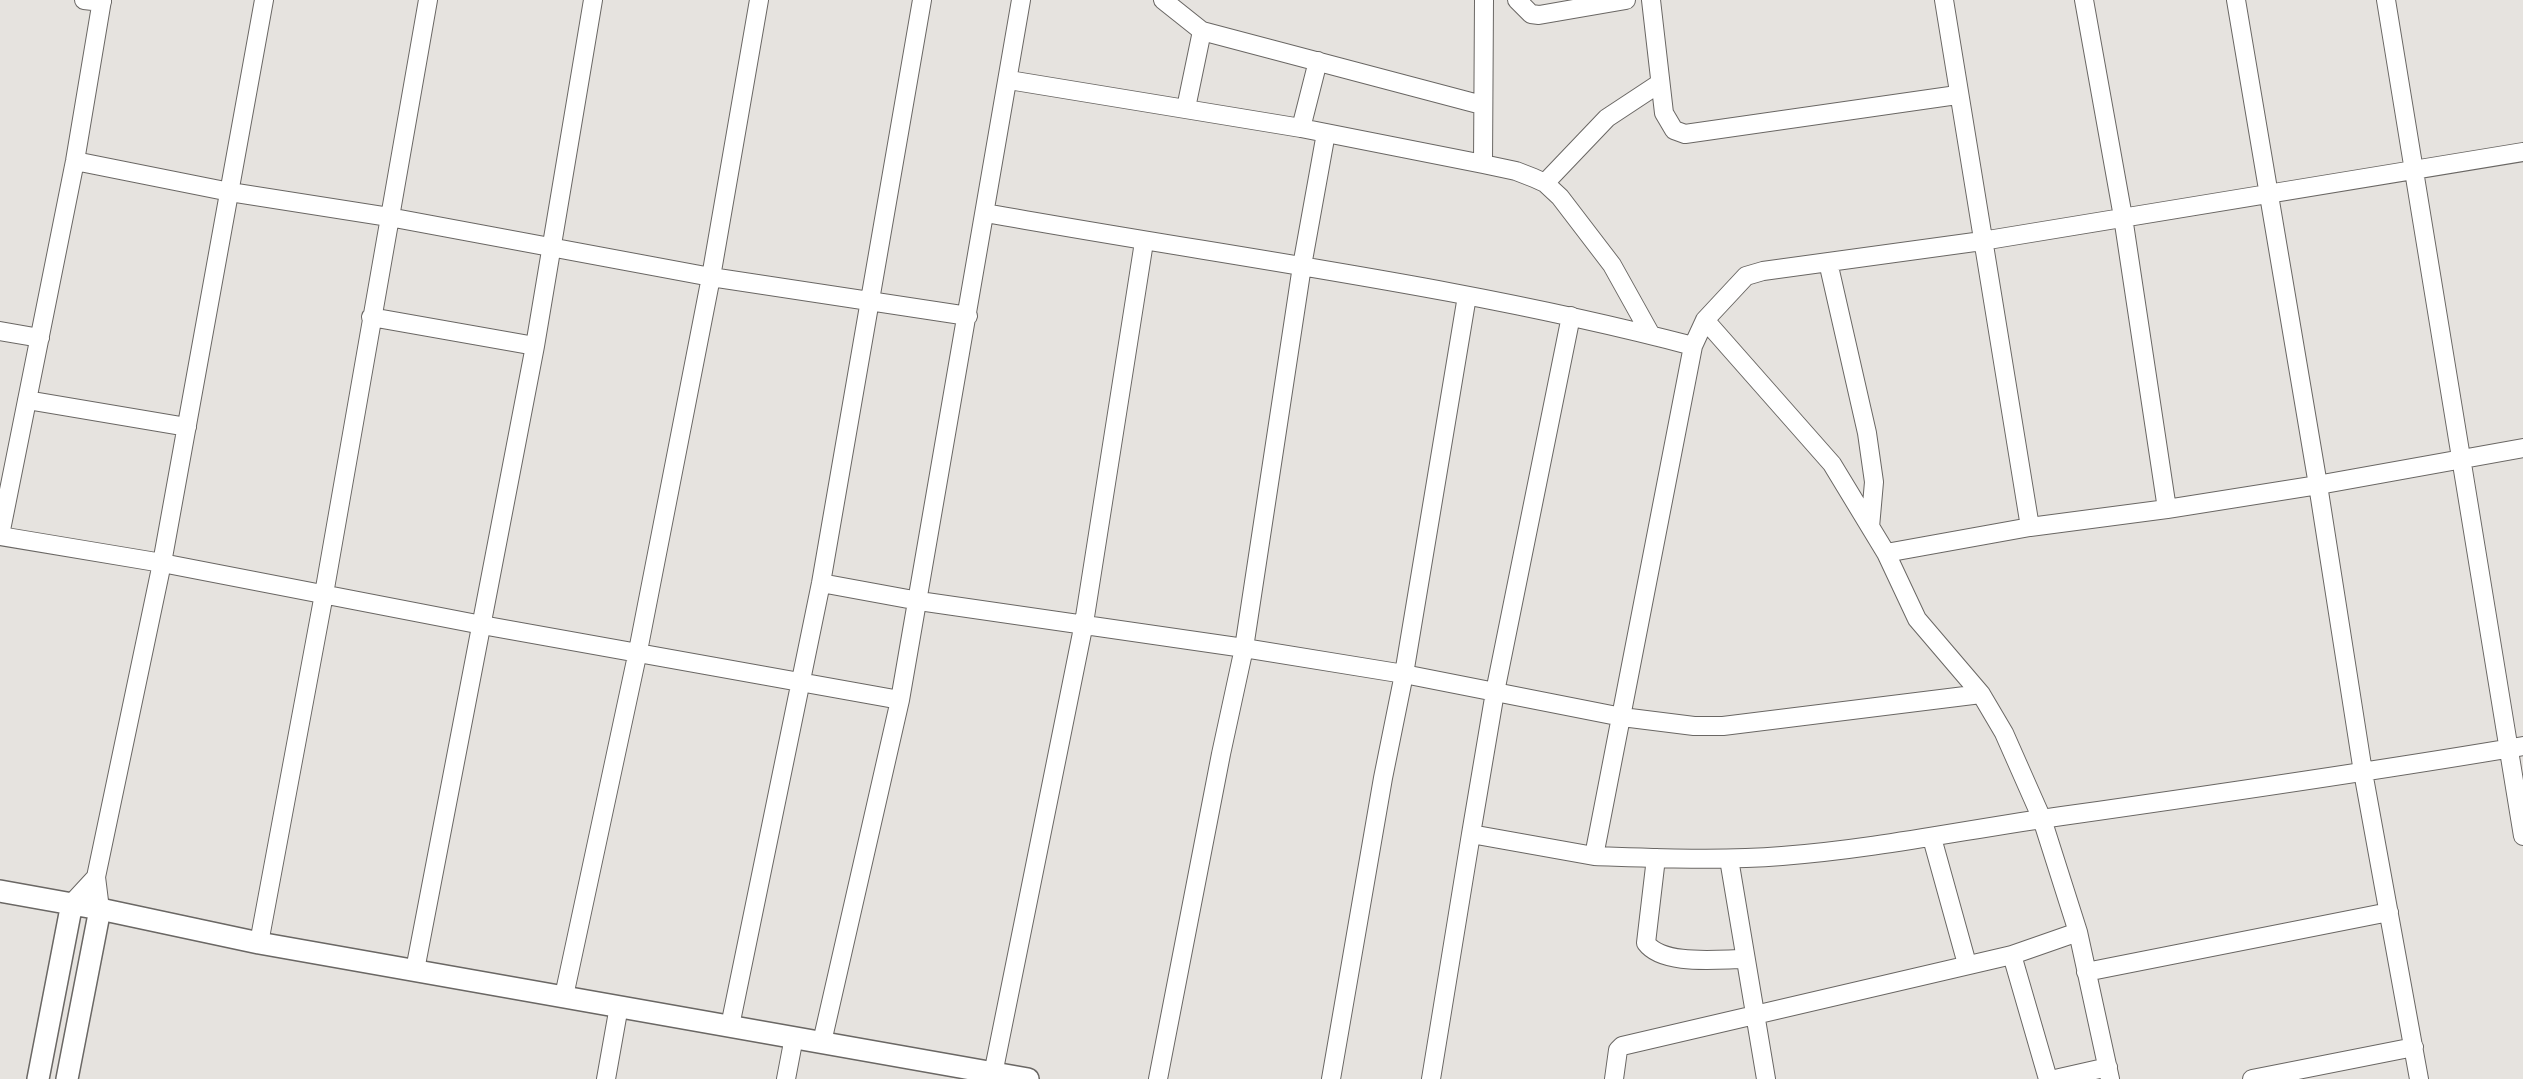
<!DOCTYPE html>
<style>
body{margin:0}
canvas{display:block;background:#e6e3df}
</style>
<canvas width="2523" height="1079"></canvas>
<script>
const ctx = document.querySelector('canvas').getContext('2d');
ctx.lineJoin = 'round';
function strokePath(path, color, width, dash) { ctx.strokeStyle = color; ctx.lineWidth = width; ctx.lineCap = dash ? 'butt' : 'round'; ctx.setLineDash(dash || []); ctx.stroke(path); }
const minor = new Path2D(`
 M84 0 102 2
 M1163 0 1202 31 1482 105
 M1517 0 1531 14 1539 15 1626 0
 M1651 0 1664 113 1674 130 1685 134 1957 95
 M1944 0 2030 527
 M2084 0 2123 217 2167 509
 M2236 0 2318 485 2363 772 2419 1079
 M2386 0 2523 836
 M1009 80 1301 128 1483 164 1516 171 1534 178 1545 183 1560 197 1612 265 1651 335
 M1186 108 1202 31
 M1301 128 1318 61
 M75 161 230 192 389 217 711 277 968 316
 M1483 164 1484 0
 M1545 183 1607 118 1660 83
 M986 213C1222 256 1461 285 1693 346L1594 856 1471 834 1431 1079
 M1828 262 1867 433 1874 482 1870 527
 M371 317 535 346
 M1705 320 1832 464 1886 553 1917 619 1981 694 2004 733 2042 819 2078 932 2110 1079
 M0 331 40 338
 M1693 346 1705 320 1746 276 1763 271 1982 241 2523 152
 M27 400 187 427
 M0 535 75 161 102 0
 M0 536 162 563 482 625 900 700
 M1886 553 2030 527 2167 509 2318 485 2523 448
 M821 583 919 601 1244 648 1404 674 1622 717 1694 726H1723L1981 694
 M1471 834 1495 692 1571 316
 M1932 838 1967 964
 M1594 856C1657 858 1720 861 1782 856 1876 849 1969 829 2062 816 2216 794 2370 772 2523 746
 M1656 858 1646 943C1663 966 1718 959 1745 959
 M1729 859 1766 1079
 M72 903 96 877
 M100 909 96 877 162 563 264 0
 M259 943 324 594 428 0
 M2012 955 2048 1079
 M415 970 535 346 593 0
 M2086 972 2389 912
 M564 996 638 651 711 277 759 0
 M730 1026 821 583 922 0
 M822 1042 900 700 1021 0
 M606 1079 619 1006
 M786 1079 794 1037
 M992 1079 1084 623 1144 242
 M1158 1079 1221 754 1244 648 1302 266 1326 133
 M1331 1079 1383 778 1404 674 1467 296
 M1614 1079 1618 1050 1622 1046 2012 955 2078 932
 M2055 1079 2108 1067
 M2252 1079 2414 1047`);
const tertiary = new Path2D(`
 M0 891 100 909 259 943 1028 1079
 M38 1079 72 903
 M67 1079 100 909`);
strokePath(minor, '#6a6764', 20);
strokePath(tertiary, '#6a6764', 24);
strokePath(minor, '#fff', 18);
strokePath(tertiary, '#fff', 21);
</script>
